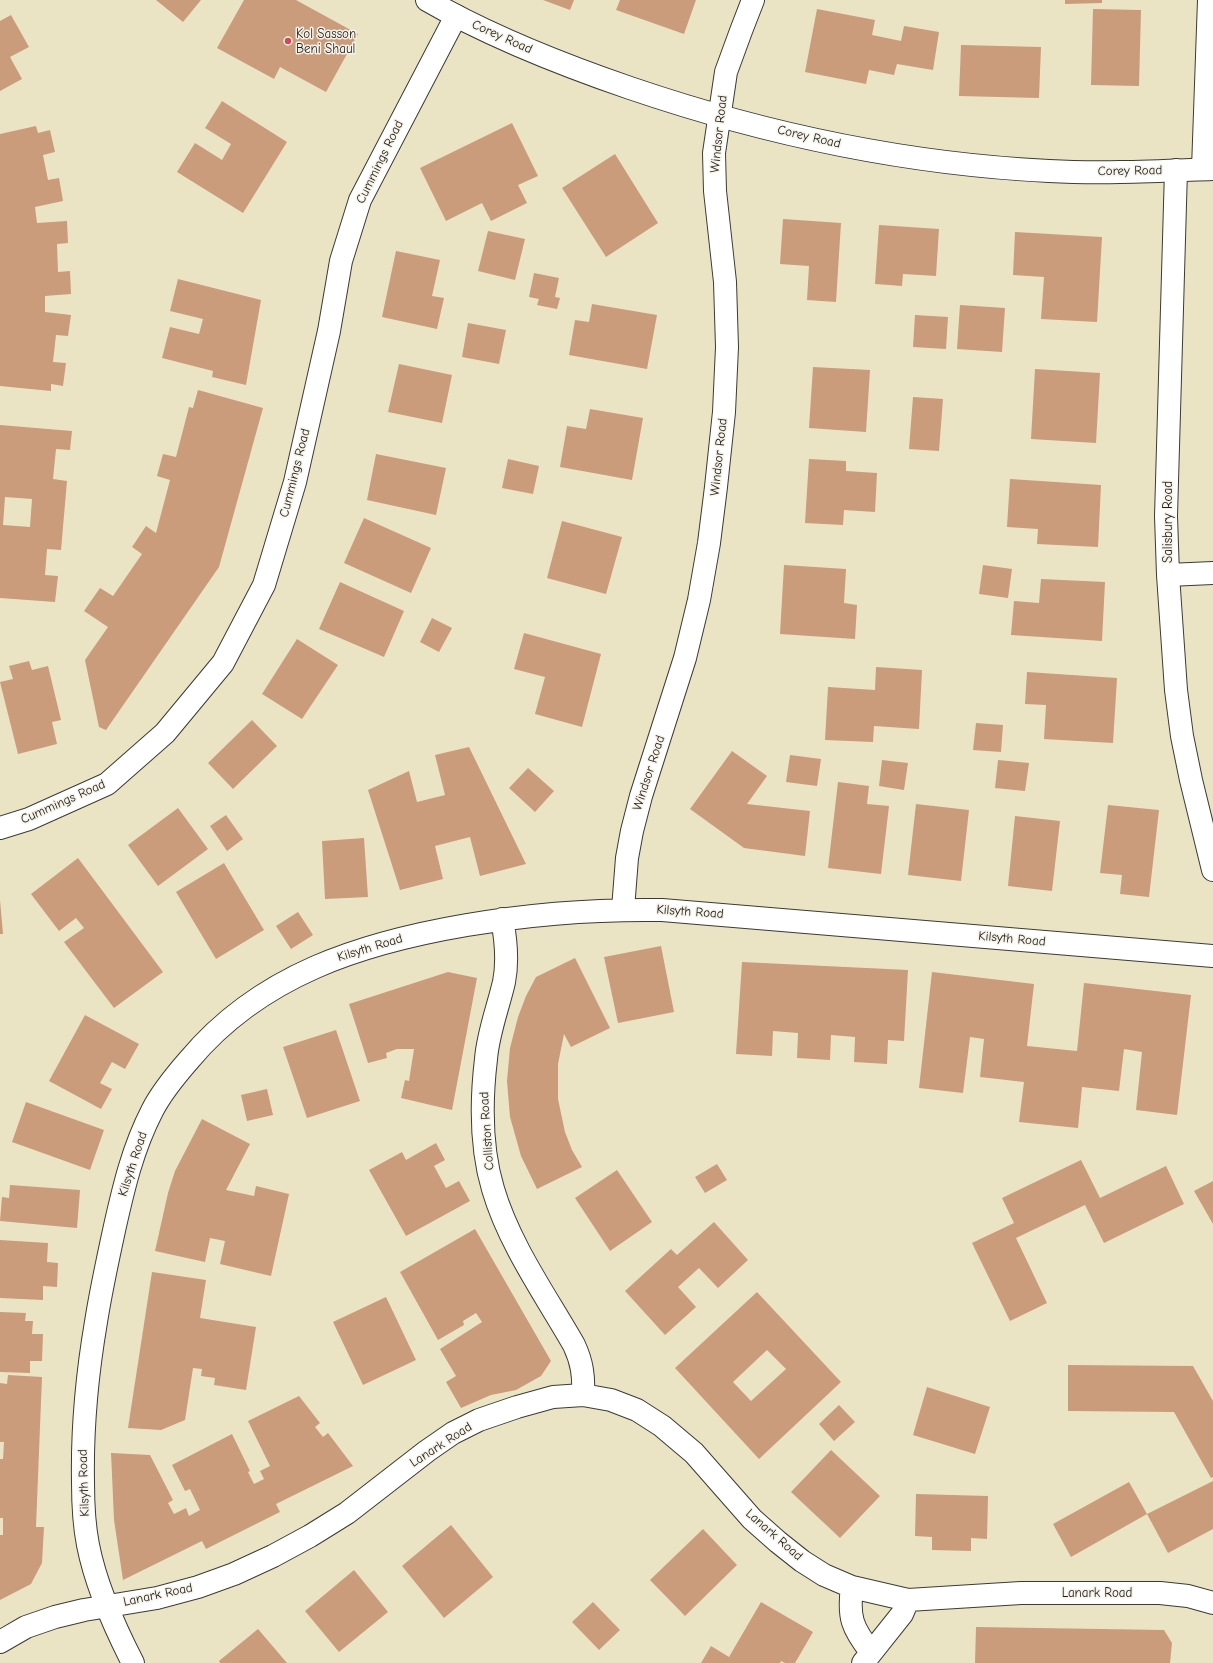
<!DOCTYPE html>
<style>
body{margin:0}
canvas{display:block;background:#ebe4c4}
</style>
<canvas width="1213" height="1663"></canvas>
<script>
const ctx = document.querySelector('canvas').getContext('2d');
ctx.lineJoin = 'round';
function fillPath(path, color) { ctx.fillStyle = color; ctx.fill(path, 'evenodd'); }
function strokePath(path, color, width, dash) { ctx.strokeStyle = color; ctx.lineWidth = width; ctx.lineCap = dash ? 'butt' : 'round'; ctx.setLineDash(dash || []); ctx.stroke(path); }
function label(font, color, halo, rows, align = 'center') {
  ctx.font = font + ' "Comic Neue",sans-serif'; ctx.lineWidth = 3; ctx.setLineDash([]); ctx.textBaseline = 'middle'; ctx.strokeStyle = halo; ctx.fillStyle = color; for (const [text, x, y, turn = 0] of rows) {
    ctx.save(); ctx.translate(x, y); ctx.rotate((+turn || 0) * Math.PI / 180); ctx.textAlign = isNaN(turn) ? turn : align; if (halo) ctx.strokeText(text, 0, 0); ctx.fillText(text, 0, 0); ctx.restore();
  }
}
const building = new Path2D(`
 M156 0H201L183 22Z
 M244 0H296L358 34 326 92 280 67 274 79 217 48Z
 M543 0H574L570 10Z
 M620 0H696L684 34 616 10Z
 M1065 0H1102V3L1065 4Z
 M817 9 875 20 872 35 901 41 904 26 939 32 933 70 897 64 894 75 869 70 866 84 805 72Z
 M1093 9 1141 10 1139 86 1091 85Z
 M11 15 29 47 10 57 22 79 0 91V21Z
 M961 45 1041 47 1039 98 959 96Z
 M222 101 287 142 243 213 177 172 195 143 222 160 231 144 205 128Z
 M512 123 538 176 518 185 527 203 491 221 482 203 446 221 420 168Z
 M36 126 38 133 50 130 55 152 43 155 48 180 59 178 63 201 35 207 37 223 67 221 68 243 57 244 58 272 70 271 71 294 45 296V312L71 315 68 336 56 335 53 362 66 363 63 386 51 384V391L0 386V134Z
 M615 154 658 223 606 257 562 188Z
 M783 219 841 223 836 302 807 300 809 266 780 264Z
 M879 225 939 229 936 276 903 274 902 286 875 284Z
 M488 231 525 239 515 280 478 271Z
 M1015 232 1102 237 1097 322 1041 319 1044 277 1013 275Z
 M396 251 440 260 432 296 444 298 437 329 382 317Z
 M534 273 559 278 555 297 560 298 557 309 537 305 539 299 529 297Z
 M178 279 261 300 246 385 212 377 213 371 162 358 170 327 199 334 203 319 170 311Z
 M592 304 657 315 647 369 569 355 575 320 589 322Z
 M960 305 1005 308 1002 352 957 349Z
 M915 315 948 317 946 349 913 347Z
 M468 323 506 330 499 364 462 357Z
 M399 364 452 375 442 423 388 412Z
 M813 367 870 370 866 432 809 428Z
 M1035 369 1100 373 1096 443 1031 439Z
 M198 390 263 408 219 567 106 730 99 727 85 660 108 627 84 611 100 588 113 596 142 554 132 547 146 526 156 533 170 480 157 476 163 454 176 457 189 407 193 408Z
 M913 397 943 399 939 451 909 449Z
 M590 409 643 418 632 480 560 467 567 426 586 429Z
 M0 425 72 431 70 450 56 449 53 479 67 481 61 550 47 549 45 575 58 576 55 602 0 598ZM5 497 32 499 30 527 3 525Z
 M376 454 446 468 436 515 367 500Z
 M508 459 539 466 533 494 502 488Z
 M809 459 846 461V471L877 473 875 512 844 510 843 525 805 523Z
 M1010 479 1101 485 1098 547 1037 544 1038 529 1007 527Z
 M364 518 431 548 411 593 344 563Z
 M562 521 622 537 606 594 547 578Z
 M784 565 846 569 844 603 857 605 855 639 780 634Z
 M983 565 1012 569 1008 598 979 594Z
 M1041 579 1105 582 1102 641 1011 635 1014 601 1039 603Z
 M340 582 404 611 384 657 319 629Z
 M432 618 452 628 439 652 420 642Z
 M524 633 601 654 582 727 535 714 545 677 514 669Z
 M297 639 338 665 302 719 262 694Z
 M29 661 32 670 48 666 61 720 52 722 57 744 18 754 0 682 13 679 9 666Z
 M876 667 922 670 919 729 874 726 873 742 825 740 828 687 875 690Z
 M1027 672 1117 678 1113 743 1044 739 1046 705 1025 704Z
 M252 720 277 746 233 789 208 763Z
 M976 723 1003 725 1001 752 973 750Z
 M469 747 526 864 480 876 470 837 435 846 443 879 400 890 368 790 409 771 417 802 445 795 435 755Z
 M732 751 767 776 747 804 810 811 805 856 744 848 690 809Z
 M790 755 821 759 817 786 786 782Z
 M882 760 908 763 904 790 879 786Z
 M998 760 1029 763 1025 791 995 788Z
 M528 768 554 791 535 812 509 788Z
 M838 782 869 786 867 804 889 806 881 874 828 868Z
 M916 804 969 810 961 881 908 875Z
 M1108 805 1159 810 1149 897 1120 894 1122 875 1100 873Z
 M178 808 208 849 158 886 128 845Z
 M226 815 243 839 227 851 210 826Z
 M1015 816 1060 821 1052 891 1008 886Z
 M364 838 368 897 325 899 322 841Z
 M78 858 163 972 114 1008 64 942 84 928 76 918 59 931 31 894Z
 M224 863 264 930 216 959 176 892Z
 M0 900 3 934H0Z
 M298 912 313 935 291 949 276 926Z
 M661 946 674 1012 618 1023 604 957Z
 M575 958 610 1028 571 1047 564 1034 558 1064V1099L565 1132 572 1150 582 1167 537 1189 521 1156 510 1117 507 1081 510 1048 518 1017 526 996 536 977Z
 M742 962 908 970 904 1041 888 1040 887 1064 854 1062 855 1037 831 1035 830 1060 797 1058 798 1033 773 1031 772 1056 736 1054Z
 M448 972 477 978 452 1110 401 1098 405 1080 409 1081 414 1049H397L386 1053 387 1058 368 1063 349 1004Z
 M932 972 1034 984 1027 1046 1077 1051 1084 983 1191 995 1177 1115 1136 1110 1142 1052 1124 1049 1119 1091 1082 1087 1078 1128 1019 1122 1024 1082 980 1077 984 1039 970 1037 963 1093 919 1088Z
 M85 1015 139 1044 125 1069 112 1062 100 1083 112 1089 101 1109 49 1081Z
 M336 1030 360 1101 307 1118 283 1047Z
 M267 1089 273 1115 247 1121 241 1095Z
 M26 1102 104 1130 90 1170 12 1142Z
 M202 1119 250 1144 226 1190 254 1196 256 1186 289 1194 271 1276 220 1264 225 1241 210 1238 205 1262 155 1251 168 1193 175 1171Z
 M436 1143 445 1160 434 1166 446 1188 459 1181 470 1201 406 1236 369 1170 402 1152 406 1160Z
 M1081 1160 1100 1198 1166 1166 1184 1204 1104 1243 1085 1205 1016 1238 1047 1303 1010 1321 972 1243 1014 1223 1002 1198Z
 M717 1164 727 1180 705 1193 695 1177Z
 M617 1170 652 1222 610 1251 575 1198Z
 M1213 1181V1224L1194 1191Z
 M10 1185 80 1190 77 1228 0 1221 2 1197 9 1198Z
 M714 1222 748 1260 718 1288 699 1268 678 1287 696 1307 665 1335 625 1291 671 1249 677 1255Z
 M475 1229 551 1361 541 1376 516 1390 491 1395 461 1408 446 1382 456 1376 440 1349 482 1322 476 1313 463 1321 464 1325 438 1340 400 1272Z
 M0 1240 48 1243 47 1262 58 1263 57 1287 43 1286V1300L0 1298Z
 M152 1272 206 1280 200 1318 256 1327 246 1390 214 1385 215 1378 201 1376 202 1369 193 1368 185 1420 161 1430 128 1428Z
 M757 1292 841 1382 759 1459 675 1368ZM767 1350 786 1369 751 1401 733 1382Z
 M386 1297 416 1360 363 1385 333 1322Z
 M0 1312 26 1313 25 1321H33L32 1334H43L42 1361H30V1373L0 1372Z
 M1068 1365 1193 1366 1213 1401V1477L1211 1478 1174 1412 1068 1411Z
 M8 1375 42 1377 36 1527H44L42 1563 31 1584 0 1600V1535H3V1518H0V1459H3L4 1442H0V1383L7 1384Z
 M927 1387 990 1407 975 1454 913 1435Z
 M299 1396 320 1423 315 1427 323 1437 328 1433 353 1466 276 1504 280 1512 206 1549 202 1541 123 1580 114 1520 111 1453 150 1455 173 1500 168 1503 174 1514 186 1508 189 1516 200 1510 190 1489 185 1491 172 1465 232 1434 250 1471 248 1472 254 1484 264 1479 260 1471 270 1466 248 1421Z
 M839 1405 855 1422 834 1441 819 1424Z
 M831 1450 880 1496 840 1538 791 1492Z
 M1213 1481V1529L1168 1553 1147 1514Z
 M1129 1482 1147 1514 1071 1557 1053 1524Z
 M916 1494 988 1496 987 1539 971 1538V1551L932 1550V1537L915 1536Z
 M451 1525 493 1577 444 1618 402 1566Z
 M703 1529 737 1565 685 1616 650 1580Z
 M354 1570 388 1612 339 1652 305 1611Z
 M593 1602 620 1630 599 1650 572 1622Z
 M761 1602 813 1632 795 1663H785L781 1661 780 1663H701L711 1646 729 1657Z
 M976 1627 1164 1630 1172 1643 1170 1663H975Z
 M258 1629 287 1663H220L219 1661Z`);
const minor = new Path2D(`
 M1203 169 1209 0
 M1176 170 1166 516 1168 575 1176 690 1182 736 1191 780 1213 870
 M1168 575 1213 573
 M0 828 29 819 107 784 165 733 223 663 264 585 295 482 329 331 341 261 360 200 456 16
 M623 909 627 858 632 831 641 796 685 658 699 600 709 543 716 487 724 412 727 347 725 282 715 191 714 153 726 72 741 31 753 0
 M502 919C506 940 508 962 504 982 498 1008 488 1033 486 1059 481 1101 481 1149 493 1189 509 1244 546 1296 574 1345 582 1362 584 1376 583 1395
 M852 1587C848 1617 852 1628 871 1652
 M0 1642 26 1627 55 1617 84 1610 157 1598 198 1587 234 1574 273 1556 310 1536 347 1513 427 1451 453 1433 479 1420 517 1407 553 1397 583 1395 611 1400 637 1410 662 1426 694 1453 752 1519 778 1542 802 1561 824 1575 852 1587 908 1600 1021 1593H1160L1188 1596 1213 1603
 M133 1663C114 1626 96 1586 88 1545 84 1525 83 1503 83 1482 82 1429 87 1375 96 1322 101 1290 108 1258 115 1226 124 1186 133 1148 152 1111 161 1093 175 1076 189 1060 260 975 361 943 467 925 531 914 596 909 662 910L1213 956
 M863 1663 902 1614 908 1600`);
const tertiary = new Path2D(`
 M427 0C491 37 560 64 630 88 765 134 907 164 1049 171 1104 174 1159 171 1213 169`);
const markers = [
 [288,41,4,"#d1495b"]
];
const poiNames = [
 ["Kol Sasson",296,34],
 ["Beni Shaul",296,49]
];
const streetNames = [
 ["Corey Road",502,37,24],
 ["Windsor Road",719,134,-84],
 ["Corey Road",809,137,13],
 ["Cummings Road",380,162,-64],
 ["Corey Road",1130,171,-1],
 ["Windsor Road",719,457,-84],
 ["Cummings Road",295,473,-76],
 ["Salisbury Road",1168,522,-90],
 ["Windsor Road",649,773,-72],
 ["Cummings Road",63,802,-24],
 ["Kilsyth Road",690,912,4],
 ["Kilsyth Road",1012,939,5],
 ["Kilsyth Road",370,948,-17],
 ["Colliston Road",487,1131,-94],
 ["Kilsyth Road",133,1164,-72],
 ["Lanark Road",441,1445,-33],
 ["Kilsyth Road",84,1483,-92],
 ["Lanark Road",774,1535,41],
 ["Lanark Road",1097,1593],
 ["Lanark Road",158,1595,-12]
];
fillPath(building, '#ca9c7b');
strokePath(minor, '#3b3a35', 24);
strokePath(tertiary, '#3b3a35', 24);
strokePath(minor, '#fff', 22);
strokePath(tertiary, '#fff', 22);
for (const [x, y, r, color] of markers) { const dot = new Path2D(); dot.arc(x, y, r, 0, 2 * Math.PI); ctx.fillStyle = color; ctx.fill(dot); strokePath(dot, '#f7f3e8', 1.5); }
label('13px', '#1c1c1c', '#f7f3e8', poiNames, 'left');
label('13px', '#1c1c1c', '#f7f3e8', streetNames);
</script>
